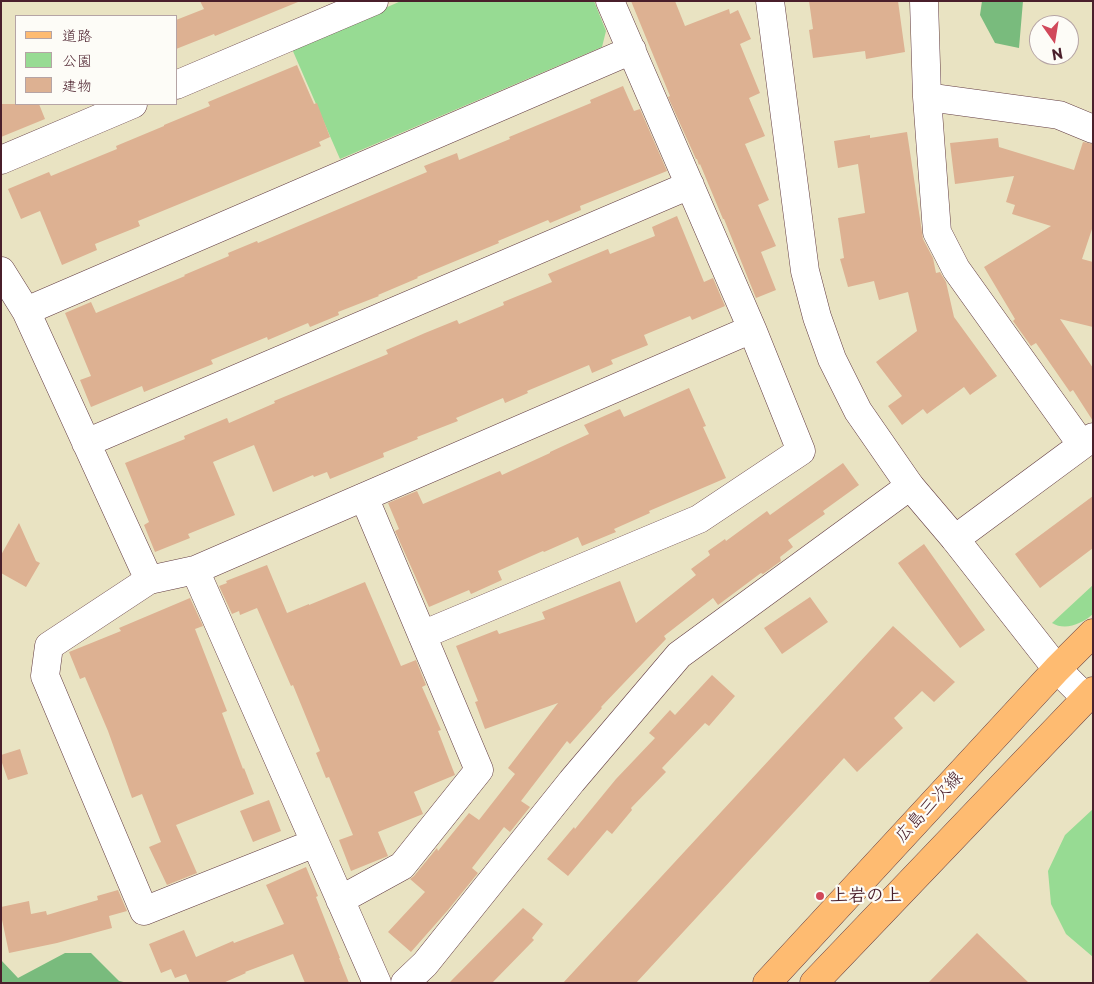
<!DOCTYPE html>
<meta charset="utf-8">
<style>
body{margin:0}
#map{position:relative;width:1094px;height:984px;overflow:hidden;background:#e9e3c2;font-family:"Playpen Sans","Klee One",sans-serif}
canvas{display:block}
.frame{position:absolute;inset:0;border:2px solid #4a1f2b;pointer-events:none}
.legend{position:absolute;left:15px;top:15px;width:162px;height:90px;box-sizing:border-box;background:#fdfcf7;border:1px solid #b5a4a5;margin:0;padding:6px 9px;list-style:none;font-size:15px;color:#4a1f2b}
.legend li{display:flex;align-items:center;gap:10px;height:25px}
.legend b{width:25px;border:1px solid #b5a4a5}
.north{position:absolute;left:1029px;top:15px;width:50px;height:50px;box-sizing:border-box;background:#fdfcf7;border:1px solid #b5a4a5;border-radius:50%;rotate:167deg;font-size:14px;font-weight:700;line-height:20px;text-align:center;color:#4a1f2b}
.north::after{content:'';display:block;margin:auto;width:18px;height:22px;background:#d1495b;clip-path:polygon(50% 0,100% 100%,50% 72%,0 100%)}
</style>
<div id="map">
<canvas width="1094" height="984"></canvas>
<div class="frame"></div>
<ul class="legend">
<li><b style="height:6px;background:#febb71"></b>道路</li>
<li><b style="height:14px;background:#97db93"></b>公園</li>
<li><b style="height:14px;background:#ddb192"></b>建物</li>
</ul>
<div class="north">N</div>
</div>
<script>
const ctx = document.querySelector('canvas').getContext('2d');
ctx.lineJoin = 'round';
function fillPath(path, color) { ctx.fillStyle = color; ctx.fill(path, 'evenodd'); }
function strokePath(path, color, width, dash) { ctx.strokeStyle = color; ctx.lineWidth = width; ctx.lineCap = dash ? 'butt' : 'round'; ctx.setLineDash(dash || []); ctx.stroke(path); }
function label(font, color, halo, rows, align = 'center') {
  ctx.font = font + ' "Playpen Sans","Klee One",sans-serif'; ctx.lineWidth = 4.5; ctx.setLineDash([]); ctx.textBaseline = 'middle'; ctx.strokeStyle = halo; ctx.fillStyle = color; for (const [text, x, y, turn = 0] of rows) {
    ctx.save(); ctx.translate(x, y); ctx.rotate((+turn || 0) * Math.PI / 180); ctx.textAlign = isNaN(turn) ? turn : align; if (halo) ctx.strokeText(text, 0, 0); ctx.fillText(text, 0, 0); ctx.restore();
  }
}
const green = new Path2D(`
 M401 1H594L606 31 602 47 340 159 292 49Z
 M1093 585V614C1082 624 1065 631 1052 623Z
 M1093 809V957L1066 934 1051 904 1048 871 1065 835Z`);
const forest = new Path2D(`
 M982 1H1023L1019 48 995 43 980 15Z
 M65 953H91L119 981 128 983H1V960L18 978Z`);
const building = new Path2D(`
 M200 1H298V2L215 36 214 34 176 49V20L204 9Z
 M631 1H675L685 26 729 9 730 14 738 10 751 39 740 44 760 93 749 98 765 136 745 144 769 200 758 205 776 246 761 252 776 290 756 298 724 219H723L700 164 699 165 697 159H696L668 97 670 96Z
 M809 1H898L905 52 866 59 865 51 813 58 809 30 813 29Z
 M297 65 314 104 317 103 330 137 319 142 321 146 138 221 140 226 95 244 97 250 62 265 40 211 21 219 8 189 49 172 51 176 117 149 116 146 164 126V125L210 106 208 102Z
 M623 86 634 111 640 109 667 171 580 206 581 210 550 223 548 220 498 241 499 243 417 277 418 278 378 295 379 296 338 312 339 315 310 327 308 323 268 340 267 337 211 360 213 364 144 392 142 386 91 407 80 380 91 376 65 313 91 302 96 313 185 276 184 275 229 256 228 253 257 241 258 243 427 172 424 166 457 153 459 160 510 139 509 137 591 103 590 100Z
 M1 104H39L45 119 1 137Z
 M907 132 923 239 933 258 936 273 940 272 946 282 954 317 997 376 970 395 964 387 927 414 923 409 902 425 888 406 902 396 876 362 917 331 908 292 879 300 874 281 848 287 840 259 844 258 838 218 865 213 858 164 838 168 834 141 870 135V138Z
 M998 138 999 147 1074 170 1083 142 1093 144V226L1082 259 1093 262V327L1060 319 1093 368V421L1073 390 1070 392 1036 343 1031 346 1013 321 1015 319 984 267 1051 226 1012 214 1015 205 1006 202 1014 176 955 184 950 143Z
 M677 216 704 282 713 278 725 306 692 320 690 316 644 335 648 345 611 360 613 364 592 373 589 365 527 391 528 393 505 403 503 398 456 418 458 421 417 437 418 439 383 453 384 457 330 479 327 472 314 477 313 475 273 492 254 445 213 462 235 515 188 534 190 538 155 552 144 525 149 522 125 463 185 439 184 436 227 418 229 423 275 403 274 401 388 354 386 350 425 333 457 320 459 324 504 305 503 302 552 282 548 274 608 249 610 254 655 236 652 227Z
 M689 388 706 426 703 427 726 478 649 511 650 513 614 529 616 532 582 546 578 537 544 552 543 551 498 571 502 580 471 594 469 590 429 607 395 531 399 529 388 503 417 491 423 504 500 471 502 475 550 453V452L589 434 584 425 620 409 624 417Z
 M843 463 859 485 823 511 825 514 788 540 793 547 780 557 781 561 763 574 761 573 718 605 713 598 664 636 666 639 601 707 602 708 570 744 567 741 521 801 530 807 510 832 504 827 472 868 478 873 448 910 411 952 388 932 425 892 410 879 414 876 437 848 438 851 469 813 479 820 515 774 508 768 558 703 485 729 475 702 478 701 456 646 497 630 499 634 545 619 542 612 620 581 636 623 696 575 691 569 710 555 708 551 725 539 726 541 767 511 770 515Z
 M1093 496V548L1040 588 1015 554Z
 M19 523 36 561 40 563 26 587 1 573V555Z
 M924 544 985 630 960 648 898 563Z
 M267 565 287 613 309 604V605L365 582 401 666 416 660 426 685 422 687 441 730 438 731 455 775 414 792 423 814 378 832 388 856 351 871 339 840 353 835 329 777 326 778 316 753 320 751 293 685 291 686 257 608 240 615 239 611 232 614 219 586 227 583 226 581Z
 M810 597 828 622 782 654 764 628Z
 M190 598 203 626 195 629 227 711 222 713 243 769 244 768 254 794 176 825 197 873 167 885 149 847 161 842 142 794 132 798 108 731 85 677 80 679 69 652 121 631 119 628Z
 M893 626 955 682 934 702 922 691 894 718 903 728 857 772 844 758 636 983H563Z
 M712 675 735 696 709 726 705 723 662 768 666 772 631 808 632 810 612 834 607 830 568 876 547 859 574 827 575 829 616 779 655 738 649 733 670 710 675 715Z
 M20 749 28 774 8 780 1 760V755Z
 M269 800 281 831 253 842 240 811Z
 M306 867 318 896 316 897 340 958H339L349 983H305L293 954 245 972 246 973 223 983H190L186 974 175 978 171 969 161 973 149 944 184 930 196 957 233 941 234 943 284 924 266 885Z
 M118 890 127 911 109 916 112 928 57 943 9 953 1 915V907L29 901 31 914 46 911 47 915 98 900 97 896Z
 M523 908 543 924 532 938 534 940 492 983H449Z
 M977 933 1029 983H928Z`);
const minor = new Path2D(`
 M924 1 927 97 937 232 956 269 1082 445
 M176 85 374 1
 M927 97 1059 115 1093 129
 M1 160 133 104
 M1 271 26 311 149 580
 M26 311 632 50
 M86 443 690 185
 M955 539 1093 437
 M195 570 377 983
 M422 635 699 519 801 451 752 329 610 1
 M315 843 144 911 45 676 49 646 149 580 195 570 752 329
 M340 900 402 866 479 770 364 497
 M405 983 425 964 572 781 679 655 910 486`);
const tertiary = new Path2D(`
 M770 1 805 271 817 317 832 359 858 411 910 486 955 539 1057 669 1086 698`);
const primary = new Path2D(`
 M767 983 1057 669 1093 633
 M814 983 1093 691`);
const markers = [
 [820,896,5,"#d1495b"]
];
const streetNames = [
 ["広島三次線",929,807,-47]
];
const poiNames = [
 ["上岩の上",830,896]
];
fillPath(green, '#97db93');
fillPath(forest, '#79bb7d');
fillPath(building, '#ddb192');
strokePath(minor, '#623c42', 29);
strokePath(tertiary, '#623c42', 29);
strokePath(primary, '#623c42', 29);
strokePath(minor, '#fff', 28);
strokePath(tertiary, '#fff', 28);
strokePath(primary, '#febb71', 28);
for (const [x, y, r, color] of markers) { const dot = new Path2D(); dot.arc(x, y, r, 0, 2 * Math.PI); ctx.fillStyle = color; ctx.fill(dot); strokePath(dot, '#fdfcf7', 2); }
label('18px', '#4a1f2b', '#fdfcf7', streetNames);
label('bold 18px', '#4a1f2b', '#fdfcf7', poiNames, 'left');
</script>
